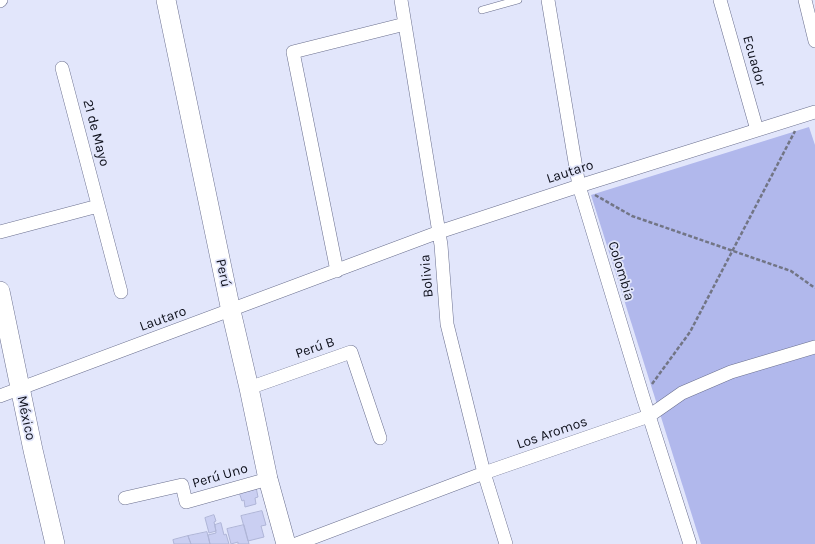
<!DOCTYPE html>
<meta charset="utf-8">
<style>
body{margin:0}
canvas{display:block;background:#e2e6fb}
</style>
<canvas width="815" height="544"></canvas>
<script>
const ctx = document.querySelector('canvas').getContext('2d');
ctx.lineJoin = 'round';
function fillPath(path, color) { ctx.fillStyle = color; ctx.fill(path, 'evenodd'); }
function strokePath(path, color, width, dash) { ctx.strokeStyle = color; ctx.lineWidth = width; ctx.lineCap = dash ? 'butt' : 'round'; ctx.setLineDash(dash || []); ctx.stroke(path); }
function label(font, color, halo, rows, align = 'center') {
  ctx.font = font + ' Karla,sans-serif'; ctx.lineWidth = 3.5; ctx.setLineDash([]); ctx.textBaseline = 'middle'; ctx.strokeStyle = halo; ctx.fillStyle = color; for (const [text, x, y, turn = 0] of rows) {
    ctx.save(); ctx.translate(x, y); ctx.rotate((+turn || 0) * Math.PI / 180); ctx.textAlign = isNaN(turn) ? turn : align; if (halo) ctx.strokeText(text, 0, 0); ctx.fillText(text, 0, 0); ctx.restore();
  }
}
const green = new Path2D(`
 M809 127 815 145V544H701L591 195Z`);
const building = new Path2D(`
 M256 487 258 497 255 498 256 504 245 507 244 500 242 501 239 492Z
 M262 511 266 525 261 526 264 537 248 541 241 516Z
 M214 515 216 521 214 522 216 531 209 533 205 518Z
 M221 523 224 535 226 534 229 544H210L208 535 216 533 215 525Z
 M244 525 249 544H238V542L231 544 227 529Z
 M207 532 210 544H191L188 536Z
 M188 536 191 544H174L173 540Z`);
const path = new Path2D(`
 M595 195 632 216 791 271 815 288
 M652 384 690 332 795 131`);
const service = new Path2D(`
 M482 10 518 0`);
const minor = new Path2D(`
 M401 0 441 245 447 324 484 473 506 544
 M548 0 579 186 643 397 690 544
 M720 0 757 130
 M805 0 815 41
 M0 1 1 0
 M62 68 121 292
 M0 232 98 206
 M337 271 293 52 405 24
 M249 388 351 352 380 438
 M0 396 439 232 579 186 815 112
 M125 498 182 485 186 502 268 479
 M296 544 484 473 649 416 682 393 731 372 815 347`);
const secondary = new Path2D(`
 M166 0 231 311 249 388 268 479 286 544
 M0 291 33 450 55 544`);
const streetNames = [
 ["Ecuador",754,61,74],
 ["21 de Mayo",96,133,75],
 ["Lautaro",570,172,-18],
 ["Colombia",621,271,73],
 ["Perú",223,273,78],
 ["Bolivia",427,276,-95],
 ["Lautaro",163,319,-20],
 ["Perú B",315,348,-19],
 ["México",26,418,78],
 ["Los Aromos",552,433,-19],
 ["Perú Uno",220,476,-16]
];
fillPath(green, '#b1b8ec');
fillPath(building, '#cacff2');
strokePath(building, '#afb5d7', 1);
strokePath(service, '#6b708f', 8);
strokePath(minor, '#6b708f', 14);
strokePath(secondary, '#6b708f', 20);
strokePath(path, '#727585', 2.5, [4, 2]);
strokePath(service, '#fff', 7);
strokePath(minor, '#fff', 13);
strokePath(secondary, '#fff', 19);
label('14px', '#0e101b', '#e2e6fb', streetNames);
</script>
